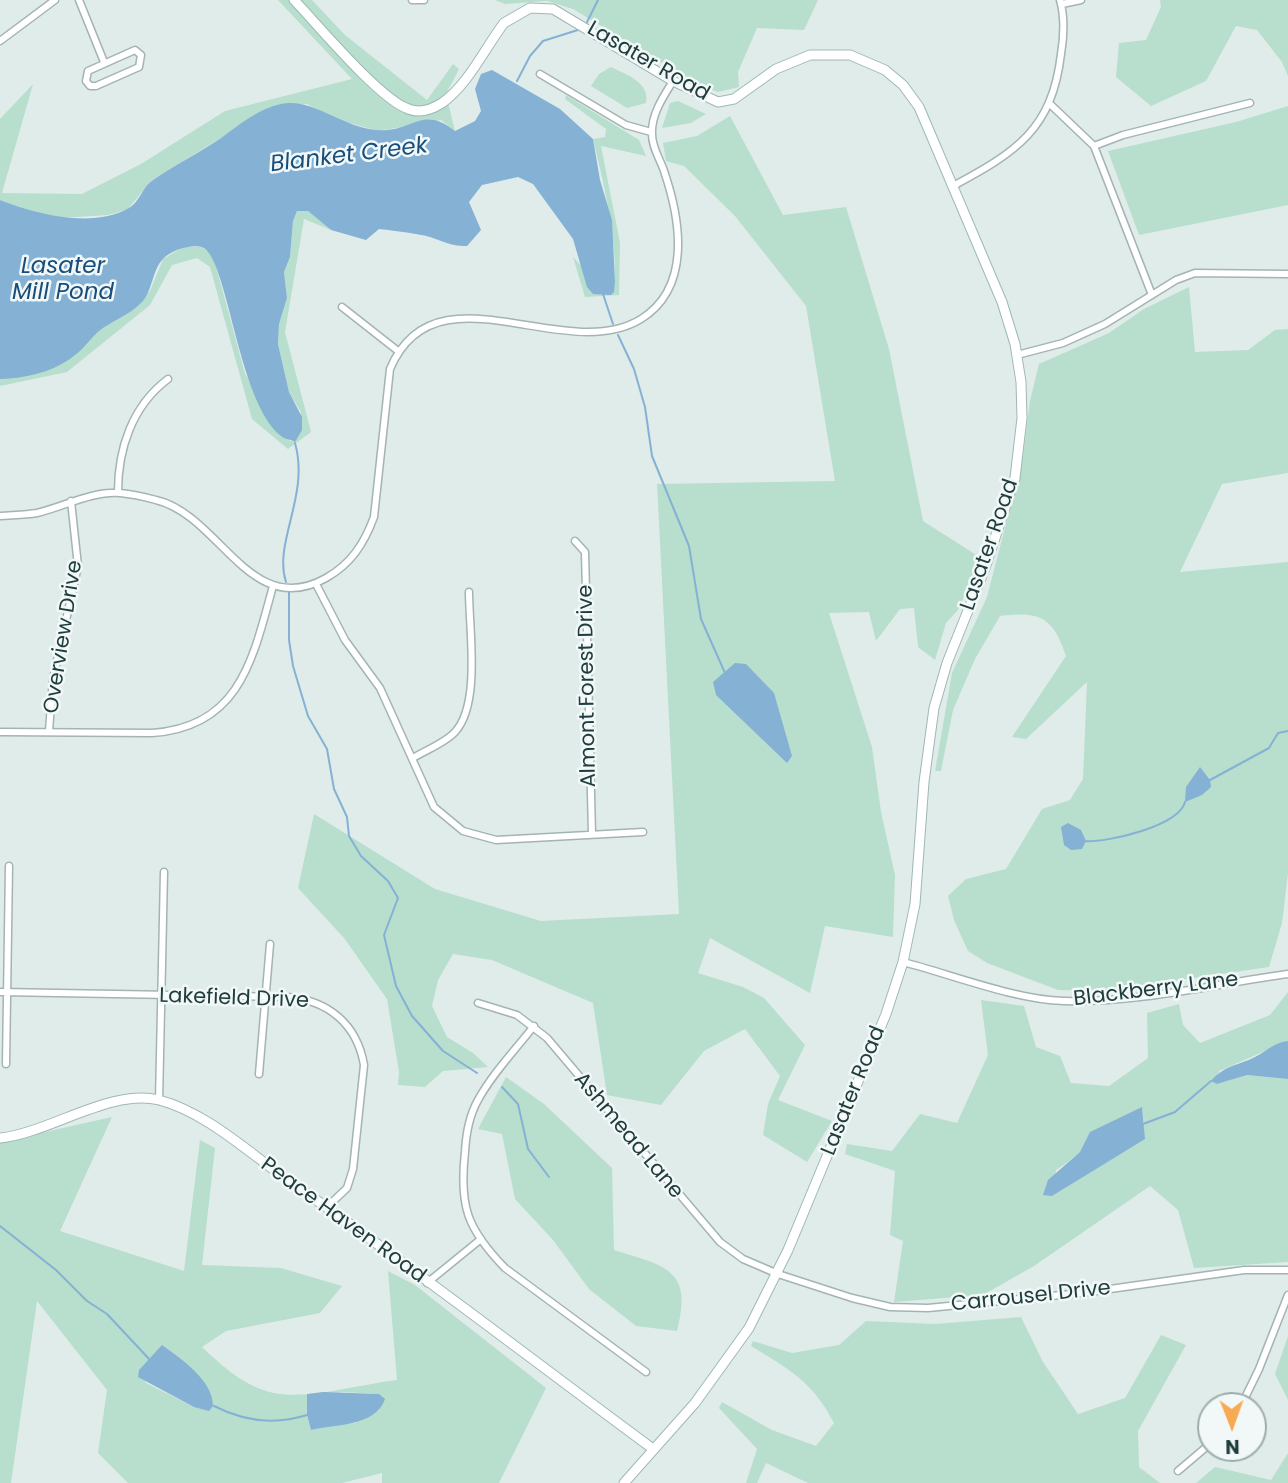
<!DOCTYPE html>
<style>
body{margin:0}
#map{position:relative;width:1288px;height:1483px;overflow:hidden;background:#e0ecea;font-family:Poppins,sans-serif}
canvas{display:block}
.north{position:absolute;left:1197px;top:1392px;width:70px;height:70px;box-sizing:border-box;background:#f1f8f7;border:2px solid #9dadad;border-radius:50%;rotate:179deg;font-size:19px;font-weight:700;line-height:28px;text-align:center;color:#203d3d}
.north::after{content:'';display:block;margin:auto;width:24px;height:32px;background:#f8aa52;clip-path:polygon(50% 0,100% 100%,50% 72%,0 100%)}
</style>
<div id="map">
<canvas width="1288" height="1483"></canvas>
<div class="north">N</div>
</div>
<script>
const ctx = document.querySelector('canvas').getContext('2d');
ctx.lineJoin = 'round';
function fillPath(path, color) { ctx.fillStyle = color; ctx.fill(path, 'evenodd'); }
function strokePath(path, color, width, dash) { ctx.strokeStyle = color; ctx.lineWidth = width; ctx.lineCap = dash ? 'butt' : 'round'; ctx.setLineDash(dash || []); ctx.stroke(path); }
function label(font, color, halo, rows, align = 'center') {
  ctx.font = font + ' Poppins,sans-serif'; ctx.lineWidth = 5; ctx.setLineDash([]); ctx.textBaseline = 'middle'; ctx.strokeStyle = halo; ctx.fillStyle = color; for (const [text, x, y, turn = 0] of rows) {
    ctx.save(); ctx.translate(x, y); ctx.rotate((+turn || 0) * Math.PI / 180); ctx.textAlign = isNaN(turn) ? turn : align; if (halo) ctx.strokeText(text, 0, 0); ctx.fillText(text, 0, 0); ctx.restore();
  }
}
const green = new Path2D(`
 M278 0H312L345 35 427 100 453 64 459 69 446 94 455 131 441 120 378 131 332 118 307 104 269 108 151 181 128 209 108 215 60 218 24 210 0 200V119L33 84 2 193 82 194 141 164 225 111 352 79Z
 M495 0H818L804 30 757 28 738 72 739 87 718 92 700 86 573 9 547 1 505 4Z
 M1160 0H1288V76L1282 62 1257 30 1236 26 1206 81 1151 106 1116 77 1119 43 1146 40 1161 7Z
 M611 67C627 75 650 82 646 103L627 108 591 86 599 74Z
 M566 95 639 140 646 156 601 146 620 243 619 295 585 297 573 257 584 269V276L614 292C619 244 604 185 593 139L605 137 606 129 565 99Z
 M678 101 706 114 691 123 662 128 670 103Z
 M1288 106V205L1139 235 1108 151 1236 122Z
 M730 116 783 215 846 207 889 349 923 521 981 558 958 610 946 623 935 660 918 647 914 608 900 609 876 641 869 612 829 613 872 747 881 812 895 875 893 937 825 926 810 993 710 938 698 973 743 987 764 998 805 1045 778 1100 832 1121 807 1162 763 1135 768 1104 780 1076 745 1029 704 1051 661 1105 607 1095 593 1003 492 960 453 954 438 980 432 1006 447 1037 473 1053 488 1067 443 1071 425 1087 398 1085 399 1072 387 999 344 938 298 888 314 814 435 889 541 921 679 914 657 484 835 481 806 306 735 216 684 166 666 161 663 143 697 136Z
 M297 211H308L331 230 304 219 285 332 311 432 288 449 252 419 210 267 197 258 172 265 150 305 67 372 0 386V377L97 333 150 291 163 259 183 247H202L213 255 245 374 288 440 295 442 301 412 289 392 278 344 279 324 287 298 284 272 290 257 293 221Z
 M1189 287 1195 352 1248 350 1275 330 1288 329V473L1222 484 1180 572 1288 562V873L1282 923 1269 967 1105 991 1058 990 987 963 968 951 954 920 948 896 966 879 1006 869 1042 809 1070 800 1083 779 1087 682 1026 739 1012 737 1066 656C1053 617 1040 611 1000 616L975 659 953 710 941 771H935L952 673 987 597 1023 458 1030 401 1039 364 1109 333 1144 309Z
 M1288 992V1041L1219 1071 1217 1084 1247 1075 1288 1079V1262L1194 1268 1178 1210 1150 1186 1034 1266 983 1295 894 1302 903 1241 890 1235 895 1171 845 1154 847 1144 892 1151 920 1114 957 1123 988 1055 981 1000 1024 1006 1036 1047 1060 1056 1071 1083 1109 1086 1148 1058 1147 1013 1179 1004 1183 1025 1200 1043 1270 1015ZM1142 1108 1144 1124 1124 1150 1052 1196 1056 1170C1087 1151 1108 1121 1142 1108Z
 M506 1077 544 1104 612 1168 614 1250C664 1266 694 1268 677 1331L636 1326 589 1289 553 1240 515 1199 502 1134 478 1129Z
 M112 1117 60 1231 184 1271 200 1140 215 1148 202 1265 281 1268 342 1286 320 1313 226 1331 202 1347C222 1366 245 1387 274 1393 307 1400 362 1384 397 1380L388 1271 415 1285 546 1388 499 1483H382V1473L342 1483H128L98 1453 107 1390 37 1301 11 1483H0V1142ZM149 1360 194 1407 146 1383 139 1370ZM343 1392 379 1394 355 1423 335 1424 311 1430 307 1416 308 1394Z
 M1021 1317 1043 1362 1078 1414 1125 1398 1161 1335 1186 1345 1138 1431 1139 1467 1160 1483H808L766 1463 757 1483H746L757 1449 719 1408 722 1402 772 1430 816 1446 834 1423C813 1382 789 1369 751 1346L753 1341 792 1353 839 1345 866 1321 935 1324Z
 M1288 1336V1400L1275 1374Z
 M1288 1453V1483H1196L1215 1467 1271 1480Z`);
const water = new Path2D(`
 M492 70 560 109 593 139 600 180 612 220 615 282 614 292 611 295 593 294 587 287 573 239 533 184 518 177 482 185 469 202 481 230 467 246C454 247 442 241 430 237 421 234 389 230 379 229L366 240 331 230 308 211H297L293 221 290 257 284 272 287 298 279 324 278 344 289 392 302 417V430L295 442C290 439 286 440 281 436 237 401 228 256 202 247 191 244 171 250 163 259 152 270 153 290 142 302 130 315 111 321 98 332 92 337 88 343 83 348 61 370 31 378 0 379V200C35 214 93 229 129 208 140 202 142 187 153 180 175 165 199 153 221 138 239 125 258 109 281 104 311 97 342 127 376 130 413 133 421 104 455 131L475 121 481 111 475 89 481 74Z
 M735 663 746 664 774 693 792 756 787 763 716 695 713 682Z
 M1200 767 1210 780 1211 787 1202 795 1185 802 1186 787Z
 M1068 823 1081 830 1086 841 1082 849 1071 850 1064 845 1061 827Z
 M1288 1041V1079L1247 1075 1217 1084 1211 1081C1224 1066 1235 1066 1251 1059 1265 1053 1272 1043 1288 1041Z
 M1142 1107 1145 1139 1052 1196 1043 1195 1048 1180 1080 1152 1090 1132Z
 M162 1345C181 1359 213 1380 213 1406L209 1411 194 1407 138 1377 139 1370Z
 M323 1392 379 1394 385 1399C375 1427 335 1424 311 1430L307 1415V1394Z`);
const stream = new Path2D(`
 M585 26 598 0
 M517 81 530 56 543 41 581 29
 M603 294 613 324
 M618 335 634 369 645 407 652 456 689 546 701 619 725 673
 M286 582C273 542 310 496 295 443
 M289 591V640L293 666 308 716 327 749 334 789 347 817 349 836 361 856 388 881 398 898 384 935 396 986 412 1016 443 1051 477 1073
 M1210 780 1269 748 1278 733 1288 731
 M1084 841C1107 843 1179 826 1185 802
 M502 1087 518 1104 528 1149 549 1177
 M1143 1124 1175 1112 1211 1081
 M0 1226 56 1270 87 1301 107 1314 150 1360
 M214 1406C243 1421 275 1425 307 1415`);
const street = new Path2D(`
 M79 0 104 62
 M412 0H424
 M1062 4 1081 0
 M0 41 55 0
 M135 50 141 55 139 67 96 86H90L86 81 88 71Z
 M540 74 626 125 651 132
 M1051 105 1094 146 1152 295
 M1094 146 1123 135 1250 103
 M953 186C1016 152 1052 130 1061 54 1064 36 1065 18 1060 0
 M342 307 398 351
 M1017 355 1063 343 1105 324 1176 280 1195 273 1288 274
 M118 492C118 449 132 406 168 379
 M0 516C12 515 25 515 37 513 63 507 92 491 120 493 132 494 145 497 156 500 220 515 250 621 326 578 351 564 364 544 374 517L390 369C435 262 565 366 641 319 691 288 681 222 665 174 661 160 652 149 652 134 651 115 663 97 673 81
 M575 541 585 552 592 834
 M316 584 345 640 380 688 434 807 463 831 496 840 643 832
 M49 731 53 679 78 566 71 501
 M0 732 152 733C240 727 253 659 273 586
 M413 758C426 750 445 743 455 732 481 704 469 629 469 592
 M903 962C950 974 1016 1000 1064 1001 1138 1003 1215 984 1288 974
 M0 992 287 997C328 1000 357 1024 364 1065L353 1169 347 1188 327 1207
 M478 1003 517 1015 547 1038 720 1242 743 1259 778 1274 852 1298 890 1307 928 1308 1082 1293 1244 1270H1288
 M534 1026C515 1050 493 1073 478 1100 469 1116 466 1133 465 1152 459 1206 467 1229 505 1268L646 1372
 M6 1064 9 866
 M259 1074 270 944
 M159 1101 164 872
 M427 1283 481 1239
 M1241 1406 1259 1369 1288 1295
 M1178 1471 1211 1443`);
const secondary = new Path2D(`
 M294 0C318 25 377 96 406 108 418 114 431 110 442 103 468 85 485 48 504 23L530 8 553 9 673 81 718 102 734 99 776 69 810 55H850L885 70 903 85 919 107 1002 302 1015 344 1021 382 1022 418 1015 478 985 568 947 663 934 708 924 782 915 904 903 962 886 1014 788 1250 749 1328 695 1403 624 1483
 M0 1138C49 1133 111 1088 159 1100 205 1112 247 1151 285 1178 410 1265 531 1359 653 1449`);
const streetNames = [
 ["Lasater Road",648,62,30],
 ["Lasater Road",990,545,-71],
 ["Overview Drive",64,637,-81],
 ["Almont Forest Drive",588,686,-91],
 ["Blackberry Lane",1156,990,-7],
 ["Lakefield Drive",234,999,2],
 ["Lasater Road",854,1091,-68],
 ["Ashmead Lane",628,1136,50],
 ["Peace Haven Road",343,1221,36],
 ["Carrousel Drive",1031,1297,-6]
];
const waterNames = [
 ["Blanket Creek",349,156,-7],
 ["Lasater",63,267],
 ["Mill Pond",63,293]
];
fillPath(green, '#b8decd');
fillPath(water, '#85b1d4');
strokePath(stream, '#85b1d4', 2);
strokePath(street, '#a3b4b3', 9);
strokePath(secondary, '#9eb8b6', 11);
strokePath(street, '#fff', 6);
strokePath(secondary, '#fff', 9);
label('21px', '#203d3d', '#f1f8f7', streetNames);
label('italic 23px', '#174e7c', '#f1f8f7', waterNames);
</script>
